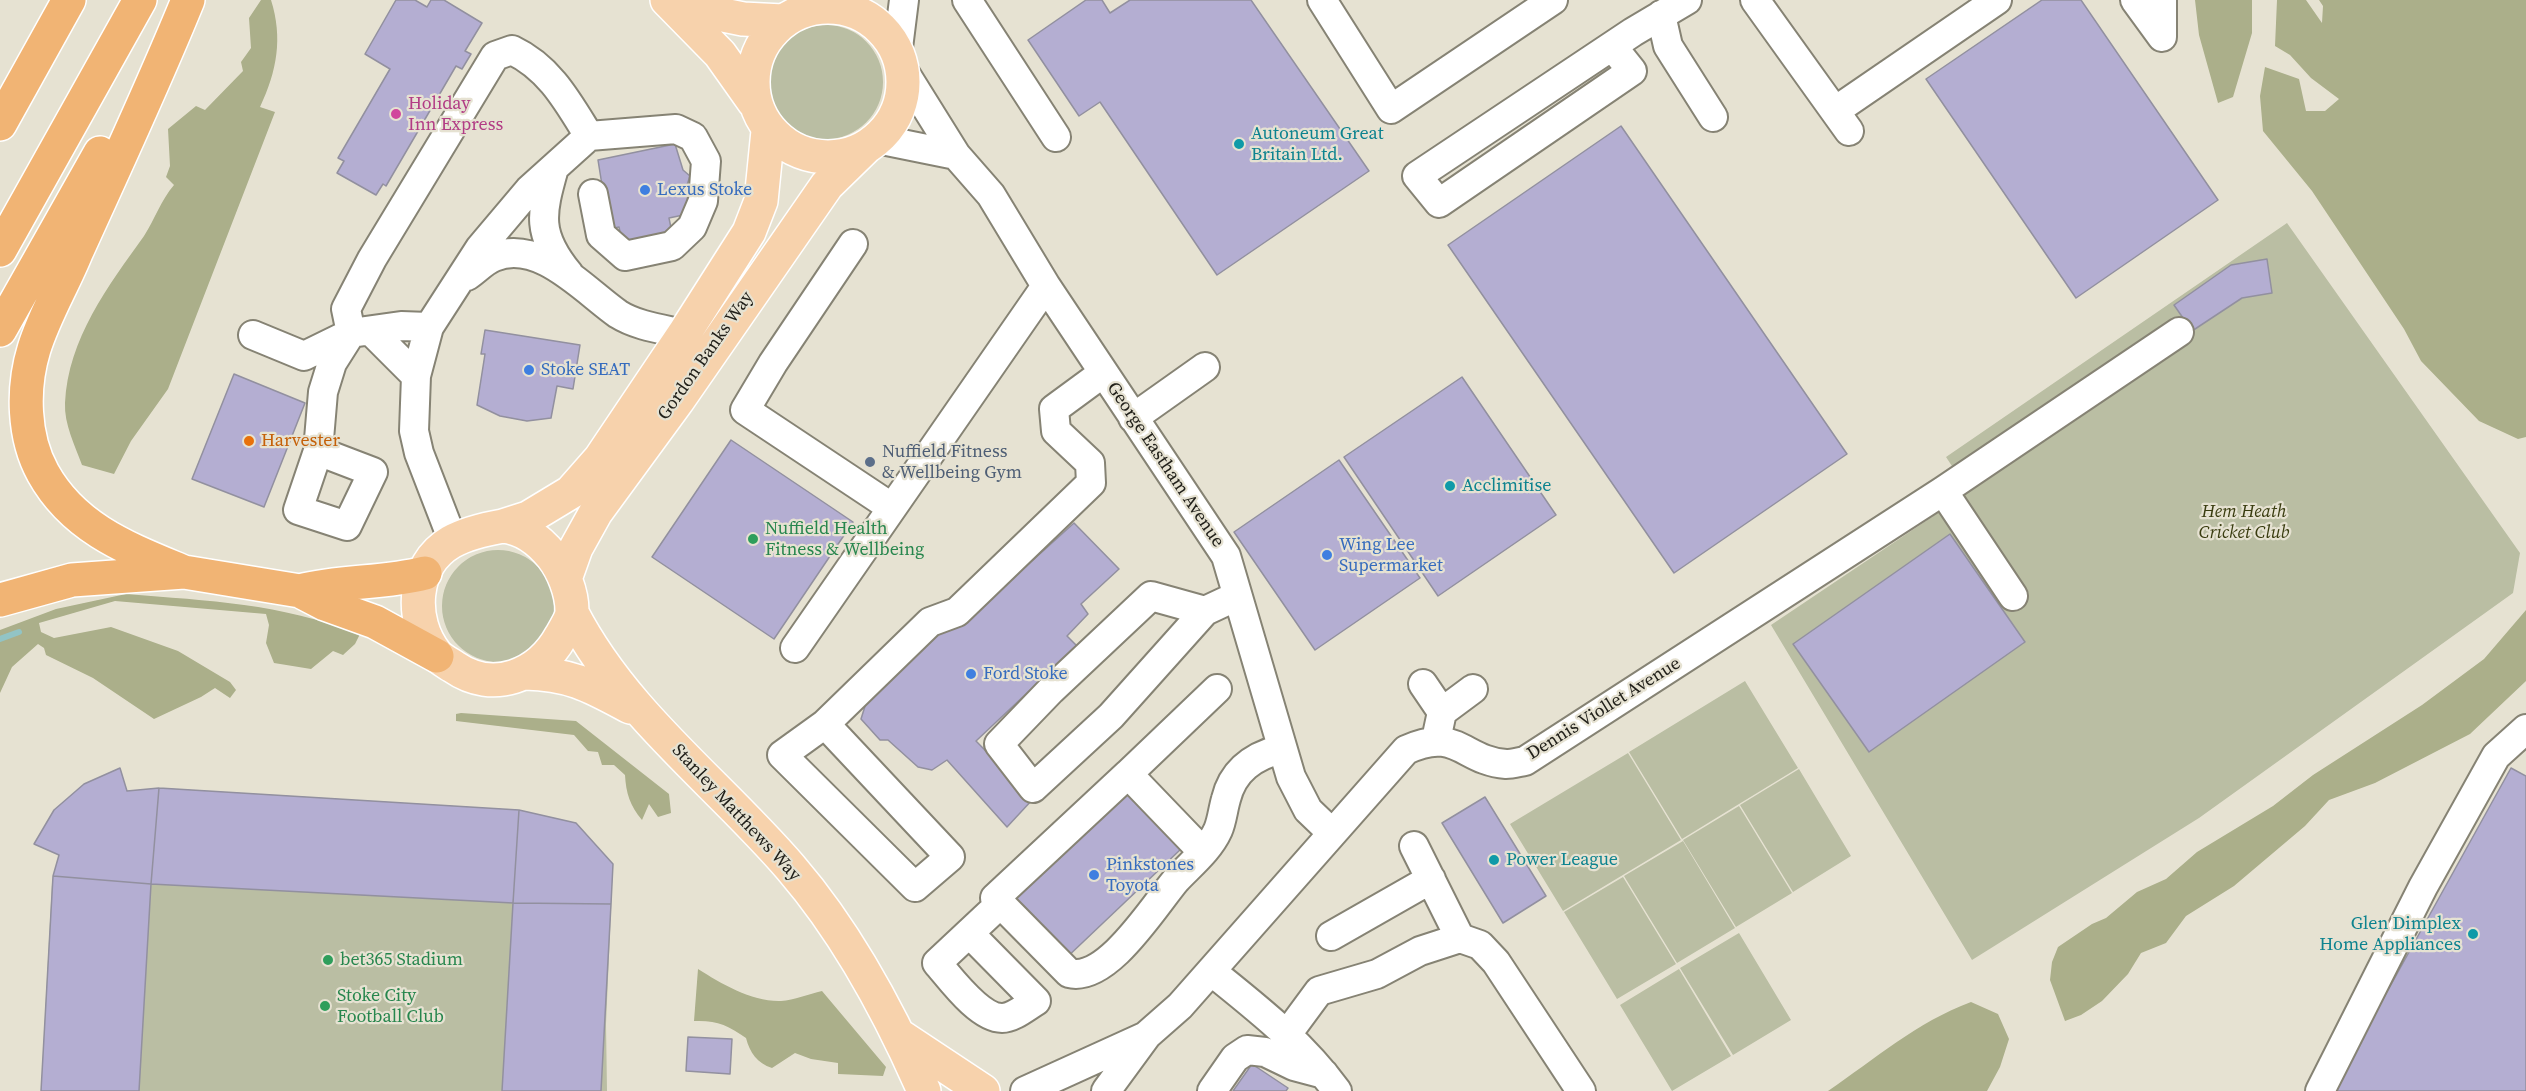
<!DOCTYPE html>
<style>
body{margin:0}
canvas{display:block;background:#e6e2d2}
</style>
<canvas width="2526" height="1091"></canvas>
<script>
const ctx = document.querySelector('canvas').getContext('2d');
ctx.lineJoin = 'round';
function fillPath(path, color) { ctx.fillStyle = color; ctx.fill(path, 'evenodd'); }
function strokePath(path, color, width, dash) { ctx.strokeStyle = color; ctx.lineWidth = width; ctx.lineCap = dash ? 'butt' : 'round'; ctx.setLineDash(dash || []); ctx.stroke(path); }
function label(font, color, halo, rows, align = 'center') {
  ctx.font = font + ' "Source Serif 4",serif'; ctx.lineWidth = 4.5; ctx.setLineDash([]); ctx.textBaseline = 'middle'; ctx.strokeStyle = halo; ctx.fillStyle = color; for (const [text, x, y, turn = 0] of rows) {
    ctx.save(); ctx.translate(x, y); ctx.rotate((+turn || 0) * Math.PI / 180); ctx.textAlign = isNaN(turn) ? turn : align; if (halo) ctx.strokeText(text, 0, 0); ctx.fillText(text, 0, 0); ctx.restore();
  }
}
const green = new Path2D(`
 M769 82a57 57 0 1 1 114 0a57 57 0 1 1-114 0Z
 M2287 223 2520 553 2513 593 2199 818 1972 960 1771 625 1969 492 1946 457Z
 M442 606a56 56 0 1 1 112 0a56 56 0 1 1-112 0Z
 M1745 681 1798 768 1739 804 1734 796 1739 804 1682 839 1629 752Z
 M1628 753 1681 840 1563 911 1510 824Z
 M120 768 127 791 160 788 519 810 576 823 613 864 606 1024 607 1091H41L52 883 59 855 34 844C60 800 73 789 120 768Z
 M1799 769 1851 856 1793 892 1740 805Z
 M1739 806 1792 893 1736 927 1683 840Z
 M1683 841 1735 928 1677 963 1624 876Z
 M1623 877 1676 964 1617 999 1564 912Z
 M1739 933 1791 1020 1733 1055 1680 968Z
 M1679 969 1731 1056 1672 1091 1620 1005Z`);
const forest = new Path2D(`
 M261 0H271C283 38 277 71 260 107L275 112 168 389 131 441 114 474 82 465C75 446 64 424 65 403 68 339 108 286 144 236 155 219 161 200 174 185L166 177 170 166 168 129 196 106 205 110 243 71 241 62 251 48 249 18Z
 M2195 0H2252V33L2233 97 2218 103 2199 35Z
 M2277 0H2306L2322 23 2323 6 2319 0H2526V437L2518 439 2479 421 2421 361 2404 329 2312 191 2263 131 2260 96 2265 67 2299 79 2306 111H2325L2339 99 2311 78 2290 55 2275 46Z
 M126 594C211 601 278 603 360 634L355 644 343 655 333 651 311 669 274 663 266 643 269 625 266 614 115 601 39 623 41 632 54 638 111 627 178 651 230 682 236 690 230 698 215 688 201 697 154 719 93 678 46 655 44 648 38 644 12 667 0 693V630L56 609Z
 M2526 610V681L2470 734 2375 783 2329 800 2305 826 2234 886 2186 916 2166 943 2141 953 2128 974 2102 1001 2081 1015 2065 1021 2050 980 2052 962 2058 947 2092 924 2106 918 2137 892 2166 879 2197 852 2273 806 2313 775 2422 705 2484 659Z
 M461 713 576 721 669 794 671 813 658 817 649 804 642 820C630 806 626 793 625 775L614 765H602L598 752 588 751 574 735 456 721V714Z
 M698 969C722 984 752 1002 781 1001 794 1000 809 994 822 991L886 1067 883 1076 838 1074V1063L811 1059 795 1053 772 1068C757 1063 750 1053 746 1038 728 1025 716 1020 694 1021Z
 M1971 1002 1998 1014 2009 1039 2000 1067 1987 1091H1828C1875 1059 1917 1022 1971 1002Z`);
const stream = new Path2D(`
 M0 639 19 632`);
const building = new Path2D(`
 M396 0H415L427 7 431 0H444L482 23 465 51 471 54 462 69 456 66 386 186 383 184 376 195 337 173 344 161 338 158 390 69 365 54Z
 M1086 0H1102L1110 13 1130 0H1251L1369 171 1217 275 1100 102 1079 116 1028 40Z
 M2042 0H2081L2218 200 2076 298 1926 79Z
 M1621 126 1847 454 1674 573 1448 245Z
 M675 144 683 170 690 176 687 185 688 214 669 218 672 233 622 242 619 227 609 229 598 160Z
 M2267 259 2272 293 2242 298 2192 331 2174 305 2231 265Z
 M485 330 580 345 573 389 557 386 551 418 527 421 500 416 477 405 485 354H481Z
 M234 374 305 403 264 507 192 479Z
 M1462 377 1556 515 1438 596 1344 457Z
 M731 440 853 522 774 639 652 557Z
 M1339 460 1420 578 1315 650 1234 532Z
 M1074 523 1119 569 1081 604 1088 614 1067 636 1077 646 976 741 1033 799 1007 827 947 760 932 770 918 767 888 740H880L861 719 866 703 945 628 960 626Z
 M1950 534 2025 642 1869 752 1793 644Z
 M120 768 127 791 159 788 151 884 53 876 59 855 34 844 54 810 84 784Z
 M2511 768 2526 776V1091H2332Z
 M159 788 519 810 513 903 151 884Z
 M1124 790 1181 849 1063 961 1007 901Z
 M1485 797 1546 896 1503 923 1442 823Z
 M519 810 576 823 613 864 611 904 513 903Z
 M53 876 151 884 139 1091H41Z
 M513 903 611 904 601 1091H502Z
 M688 1037 732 1039 730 1074 686 1071Z
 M1252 1064 1288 1088 1286 1091H1233Z`);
const minor = new Path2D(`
 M967 0 1056 137
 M1322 0 1391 109 1553 0
 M1755 0 1849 131
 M2135 0 2162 37V0
 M829 4 835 0
 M1661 15 1668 46 1713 117
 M1612 46 1632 71 1439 203 1417 176 1633 32 1687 0
 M898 48 904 0
 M903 70 956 155 991 195 1046 286 1226 556 1291 777 1308 810 1332 833
 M1835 111 1997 0
 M877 139 956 155
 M554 168C541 214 536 234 569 274
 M853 244 773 363 745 410 891 507
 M467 276C476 270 484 261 494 257 539 238 585 291 618 314 637 326 662 329 684 334
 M371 331 416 376
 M253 335 304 356 351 333 401 326 429 327
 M1133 418 1205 367
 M318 451 373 472 347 526 298 510 318 451 323 392 332 363 351 333 346 309 372 259 495 56 512 50C550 68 568 102 589 136
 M1943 491 2013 596
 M453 541 419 453 414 431 416 376 429 327 480 248 529 190 589 136 676 129 693 137 706 161 703 201 692 227 672 246 625 256 601 235 593 194
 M1205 611 1151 596 1051 690 999 744 1033 788 1111 716 1205 611 1237 596
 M795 648 1046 286
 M1423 684 1442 712 1436 740
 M1442 712 1473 689
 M825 724 950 857 915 887 782 755 825 724 930 622 957 612 1091 483 1090 463 1056 431 1054 409 1103 373
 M1128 774 1217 689
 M1414 846 1460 938
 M1203 852 1128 774 995 898 1069 973C1107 983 1154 906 1176 880 1190 865 1209 850 1218 830 1222 821 1223 809 1226 799 1233 770 1254 756 1281 749
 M969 933 1036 1001C1026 1007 1013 1018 1002 1018 979 1018 951 979 937 963L1000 904
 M1331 936 1431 879
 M1211 971C1258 1009 1301 1042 1337 1091
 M1288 1033 1319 991 1377 974 1420 951 1460 938 1480 945 1496 962 1581 1091
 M1025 1091 1146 1036
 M1106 1091 1147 1035 1180 1006 1406 750C1457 726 1463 761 1506 764 1512 764 1519 762 1525 761L1943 491 2179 332
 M1212 1091 1235 1058 1247 1050 1265 1052 1294 1066 1324 1074
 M2320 1091 2423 887 2496 756 2526 729`);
const major = new Path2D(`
 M667 0 720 54 754 102
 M675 5 743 19 783 21
 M753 82a75 75 0 1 1 150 0a75 75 0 1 1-150 0Z
 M503 526 528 518 571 492 600 459 684 334 749 232 761 201 768 131
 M503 526C524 528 539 540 552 556 563 570 572 592 572 611 572 618 565 629 561 636 539 676 493 694 454 667 448 663 440 659 436 654 409 620 412 565 451 542 467 533 486 529 503 526Z
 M565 579 576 548 596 512 678 400 827 185 866 147
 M572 613C624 714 718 783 791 868 847 933 890 1013 924 1091
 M525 673C571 674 591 686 630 707
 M900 1036 983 1091`);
const highway = new Path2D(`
 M0 124 69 0
 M0 250 140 0
 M0 330 100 153
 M184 572C129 549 74 529 43 473 23 437 22 388 34 349 44 316 63 285 76 253 114 169 153 86 188 0
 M300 591C342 580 383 584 425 573
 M0 600 72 580 184 572 300 591 325 604 375 622 437 656`);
const markers = [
 [396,114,6,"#d1479c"],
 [1239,144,6,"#0f9aa8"],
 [645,190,6,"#3f7fe0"],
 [529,370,6,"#3f7fe0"],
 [249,441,6,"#e8710a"],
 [870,462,6,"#5c6f8a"],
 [1450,486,6,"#0f9aa8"],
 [753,539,6,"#2e9e5b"],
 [1327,555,6,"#3f7fe0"],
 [971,674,6,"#3f7fe0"],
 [1494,860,6,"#0f9aa8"],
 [1094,875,6,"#3f7fe0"],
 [2473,934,6,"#0f9aa8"],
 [328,960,6,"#2e9e5b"],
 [325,1006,6,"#2e9e5b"]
];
const hotelNames = [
 ["Holiday",408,104],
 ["Inn Express",408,125]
];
const cultureNames = [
 ["Autoneum Great",1251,134],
 ["Britain Ltd.",1251,155],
 ["Acclimitise",1462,486],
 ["Power League",1506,860],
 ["Glen Dimplex",2461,924,"right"],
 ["Home Appliances",2461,945,"right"]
];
const shopNames = [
 ["Lexus Stoke",657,190],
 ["Stoke SEAT",541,370],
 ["Wing Lee",1339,545],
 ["Supermarket",1339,566],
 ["Ford Stoke",983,674],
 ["Pinkstones",1106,865],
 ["Toyota",1106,886]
];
const streetNames = [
 ["Gordon Banks Way",706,356,-55],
 ["George Eastham Avenue",1165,465,56],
 ["Dennis Viollet Avenue",1604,709,-32],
 ["Stanley Matthews Way",736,813,47]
];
const foodNames = [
 ["Harvester",261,441]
];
const serviceNames = [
 ["Nuffield Fitness",882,452],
 ["& Wellbeing Gym",882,473]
];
const parkNames = [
 ["Hem Heath",2244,512],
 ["Cricket Club",2244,533]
];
const leisureNames = [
 ["Nuffield Health",765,529],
 ["Fitness & Wellbeing",765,550],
 ["bet365 Stadium",340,960],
 ["Stoke City",337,996],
 ["Football Club",337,1017]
];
fillPath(green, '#babea3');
fillPath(forest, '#abaf8a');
strokePath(stream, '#92c4c5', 6);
fillPath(building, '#b4aed2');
strokePath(building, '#92909f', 1.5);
strokePath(minor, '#868374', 32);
strokePath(major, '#fff', 36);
strokePath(highway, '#fff', 36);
strokePath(minor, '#fff', 28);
strokePath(major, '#f7d2ac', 33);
strokePath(highway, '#f1b474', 33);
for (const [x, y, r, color] of markers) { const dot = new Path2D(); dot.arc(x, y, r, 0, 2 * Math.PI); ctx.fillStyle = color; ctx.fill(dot); strokePath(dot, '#e6e2d2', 2); }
label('18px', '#b23c85', '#e6e2d2', hotelNames, 'left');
label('18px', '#0d838f', '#e6e2d2', cultureNames, 'left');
label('18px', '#366cbe', '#e6e2d2', shopNames, 'left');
label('18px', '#21201a', '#e6e2d2', streetNames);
label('18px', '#c56008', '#e6e2d2', foodNames, 'left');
label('18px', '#4e5e75', '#e6e2d2', serviceNames, 'left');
label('italic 18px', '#393c0f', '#e6e2d2', parkNames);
label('18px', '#27864d', '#e6e2d2', leisureNames, 'left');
</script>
